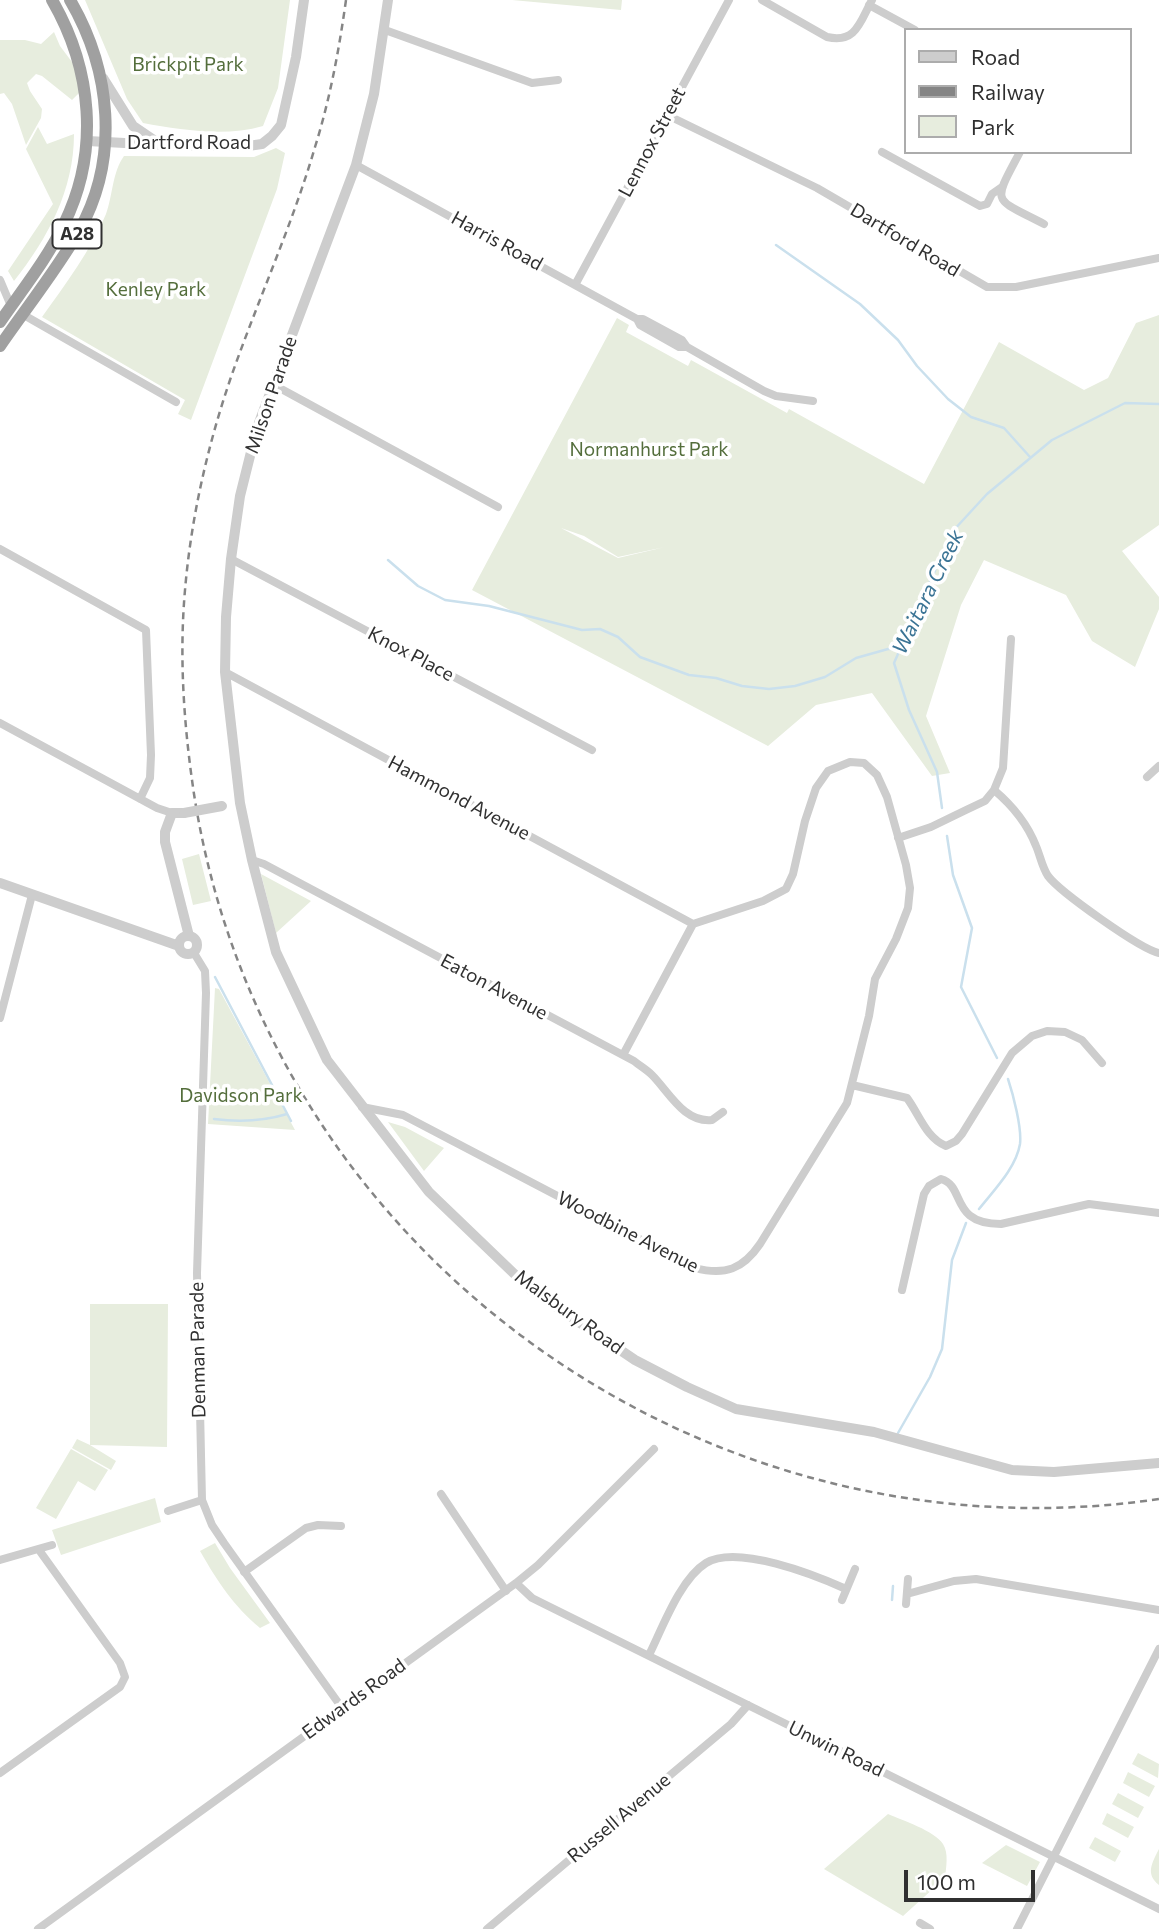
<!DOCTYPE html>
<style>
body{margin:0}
#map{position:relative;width:1159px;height:1929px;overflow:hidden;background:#fff;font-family:Commissioner,sans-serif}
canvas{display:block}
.legend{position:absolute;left:904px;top:28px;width:228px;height:126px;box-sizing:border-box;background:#fff;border:2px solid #acacac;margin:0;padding:9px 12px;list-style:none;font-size:21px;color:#303030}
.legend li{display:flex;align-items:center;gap:14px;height:35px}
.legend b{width:35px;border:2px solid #acacac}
.scale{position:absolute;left:904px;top:1870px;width:131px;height:32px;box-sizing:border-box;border:4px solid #303030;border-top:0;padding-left:9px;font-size:21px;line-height:24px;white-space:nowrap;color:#303030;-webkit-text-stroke:5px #fff;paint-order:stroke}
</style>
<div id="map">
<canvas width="1159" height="1929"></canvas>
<ul class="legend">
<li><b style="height:9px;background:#cdcdcd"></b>Road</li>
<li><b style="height:9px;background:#858585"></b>Railway</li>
<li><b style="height:19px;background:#e7edde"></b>Park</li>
</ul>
<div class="scale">100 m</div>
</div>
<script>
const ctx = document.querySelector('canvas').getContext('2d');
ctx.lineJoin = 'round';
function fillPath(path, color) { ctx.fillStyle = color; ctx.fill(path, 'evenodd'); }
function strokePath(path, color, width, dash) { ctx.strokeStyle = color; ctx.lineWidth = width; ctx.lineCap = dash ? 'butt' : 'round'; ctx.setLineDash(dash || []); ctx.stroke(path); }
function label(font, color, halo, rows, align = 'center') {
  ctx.font = font + ' Commissioner,sans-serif'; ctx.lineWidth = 7; ctx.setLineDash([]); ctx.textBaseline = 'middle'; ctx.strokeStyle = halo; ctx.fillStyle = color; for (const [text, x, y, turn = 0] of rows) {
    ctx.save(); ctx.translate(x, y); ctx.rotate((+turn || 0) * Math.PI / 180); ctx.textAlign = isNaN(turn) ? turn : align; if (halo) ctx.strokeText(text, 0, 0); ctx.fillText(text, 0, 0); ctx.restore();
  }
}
const green = new Path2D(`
 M85 0H290L278 88 263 126C225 137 182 130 143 123L127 99Z
 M512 0H622L621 10Z
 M54 32 60 46 78 70 79 93 72 100 42 76 36 74 27 83 30 91 42 109 41 118 26 145 12 104 4 93 0 94V40H25L41 44Z
 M38 127 47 144 74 134C74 190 48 238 14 281L8 271 53 204 26 149Z
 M276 148 285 153 277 189 191 420 178 414 185 400 42 317C65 285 91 250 106 214 113 195 112 173 124 156L254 157Z
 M1159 315V525L1122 551 1159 597V609L1135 667 1092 641 1066 595 984 560 961 605 926 716 950 773 932 776 872 693 816 705 768 746 472 590 617 318 629 325 626 332 688 366 691 360 787 413 789 409 924 484 999 342 1084 390 1108 378 1136 323ZM561 528 584 536 618 557 665 547 618 558Z
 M199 854 211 901 193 905 182 859Z
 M261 874 311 901 276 933Z
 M215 988 219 989 295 1130 208 1124Z
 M388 1122 405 1127 444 1148 424 1171Z
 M90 1304H168L167 1447 90 1445 116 1461 111 1470 72 1448 77 1439 90 1445Z
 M71 1449 108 1470 95 1491 78 1481 56 1519 36 1508Z
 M155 1498 161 1522 61 1555 52 1530Z
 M215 1543 230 1568 270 1623 260 1628C233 1605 219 1584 200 1551Z
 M1138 1753 1159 1764 1158 1778 1132 1764Z
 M1128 1772 1155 1786 1149 1797 1123 1783Z
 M1118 1793 1144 1807 1138 1818 1112 1804Z
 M1107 1813 1134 1827 1128 1838 1102 1824Z
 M888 1814C902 1820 935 1831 943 1844 949 1853 946 1868 945 1878L903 1916 824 1869Z
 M1095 1837 1121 1851 1115 1862 1089 1848Z
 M1006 1845 1040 1862 1027 1886 982 1863Z
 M1159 1849V1885C1145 1874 1152 1863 1159 1849Z`);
const stream = new Path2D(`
 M776 245 860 304 898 340 917 366 948 399 971 417 1004 428 1030 457
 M388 560 418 586 445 600 489 606 582 630 600 629 618 637 640 657 689 675 716 678 742 686 769 689 795 686 825 677 856 658 888 649H900
 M942 808 937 772 909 710 894 663 952 532 987 494 1052 440 1125 403 1159 404
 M947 836 953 875 972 928 961 987 997 1058
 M215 977 291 1121
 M214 1119C238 1122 264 1121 287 1114
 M979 1209C994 1190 1016 1168 1020 1144 1022 1128 1013 1094 1008 1079
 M898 1433 930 1377 942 1349 952 1260 966 1223
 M892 1600 893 1586`);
const minor = new Path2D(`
 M762 0 827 37C856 44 860 22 872 0
 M869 5 915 30
 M385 30 532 83 558 80
 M667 115 817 188 987 287H1016L1159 258
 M882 152 980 206 987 204 992 194 1002 187
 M1020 152C992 205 992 197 1044 224
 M356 165 615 307 637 319 640 325 679 347H687L764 391 776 396 813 401
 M0 280 11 306
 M575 285 729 0
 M22 314 176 402
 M637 319H643L682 340 687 347
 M274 385 498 507
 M0 549 146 630 151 755 150 778 140 799
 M231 559 592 750
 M225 672 693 924
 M0 723 157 808 172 813
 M1147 777 1159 766
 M994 790C1013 806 1027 823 1036 846 1040 855 1042 867 1048 876 1060 892 1140 949 1159 953
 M898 838 931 827 966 810 985 801 994 790 1003 768 1011 639
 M252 860 264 864 634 1061C640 1066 647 1070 652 1075 669 1092 684 1123 712 1120L723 1112
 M194 953 205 971 206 993 197 1273 202 1500 212 1525 224 1543 342 1708
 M0 1018 32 895
 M623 1055 693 924
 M852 1085 907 1098C919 1114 926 1138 946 1146L956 1141 962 1134 1012 1053 1032 1036 1047 1031 1065 1032 1082 1040 1102 1063
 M362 1107 403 1115 695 1268C725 1276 743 1269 760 1244L847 1103 869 1016 875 979 896 939 908 908 910 888 906 865 887 797 877 775 864 763 850 762 828 771 816 788 805 821 793 874 786 889 763 901 693 924
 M902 1290 924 1194 929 1186 941 1179C966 1186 949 1224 1001 1224L1089 1204 1159 1213
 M441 1494 506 1591
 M168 1511 202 1500
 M0 1560 52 1545
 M244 1572 306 1528 318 1525 341 1526
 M516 1583 532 1598 1159 1909
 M907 1594 954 1581 976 1579 1159 1610
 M842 1600 855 1569
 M906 1604 908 1579
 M649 1655C662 1629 680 1579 706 1563 737 1544 815 1575 846 1589
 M0 1773 120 1687 125 1677 120 1663 39 1550
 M920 1923 930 1929
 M38 1929 516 1583 538 1565 654 1449
 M487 1929 731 1724 748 1705
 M1017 1929 1159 1649`);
const tertiary = new Path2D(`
 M388 0 374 94 356 165 257 428 240 496 231 559 226 617 225 672 240 803 252 860 276 952 327 1060 429 1192 530 1289 635 1360 687 1387 736 1409 874 1432 1012 1470 1054 1472 1159 1463
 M103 78 133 126 161 145
 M88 141 161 145 248 146 262 144 272 136 281 125 296 57 304 0
 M184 813H172L165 832V842L189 936
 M0 883 179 946
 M179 945a9 9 0 1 1 18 0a9 9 0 1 1-18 0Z`);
const trunk = new Path2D(`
 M0 322C22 290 47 259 64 224 100 151 92 69 52 0
 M0 346C26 308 56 271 79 231 120 158 111 70 70 0`);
const rail = new Path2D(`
 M346 0C339 50 330 99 315 147 292 226 257 302 230 380 207 448 191 519 185 590 179 658 184 727 194 794 265 1253 703 1566 1159 1499`);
const tertiaryBridge = new Path2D(`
 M184 813 222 806`);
const shields = [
 [77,234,49]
];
const shieldNames = [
 ["A28",77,234]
];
const parkNames = [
 ["Brickpit Park",188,65],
 ["Kenley Park",156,290],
 ["Normanhurst Park",649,450],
 ["Davidson Park",241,1096]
];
const streetNames = [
 ["Lennox Street",652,142,-62],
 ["Dartford Road",189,143],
 ["Dartford Road",905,240,31],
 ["Harris Road",497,241,29],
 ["Milson Parade",271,395,-71],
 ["Knox Place",411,654,28],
 ["Hammond Avenue",459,798,28],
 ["Eaton Avenue",494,987,28],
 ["Woodbine Avenue",628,1232,27],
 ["Malsbury Road",569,1312,36],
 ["Denman Parade",198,1350,-91],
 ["Edwards Road",354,1699,-36],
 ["Unwin Road",836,1749,26],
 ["Russell Avenue",619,1818,-40]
];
const waterNames = [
 ["Waitara Creek",928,592,-64]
];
fillPath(green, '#e7edde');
strokePath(stream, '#cae0ed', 2.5);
strokePath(minor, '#cdcdcd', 8);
strokePath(tertiary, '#cdcdcd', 10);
strokePath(trunk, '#a0a0a0', 12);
strokePath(rail, '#858585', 2.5, [7, 5]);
strokePath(tertiaryBridge, '#cdcdcd', 10);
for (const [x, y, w] of shields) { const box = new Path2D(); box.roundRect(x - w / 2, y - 14.5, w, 29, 5); ctx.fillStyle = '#fff'; ctx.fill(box); strokePath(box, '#303030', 2); }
label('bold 18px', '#303030', null, shieldNames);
label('19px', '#546e3c', '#fff', parkNames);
label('19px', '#303030', '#fff', streetNames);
label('italic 21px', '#3b7495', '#fff', waterNames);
</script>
